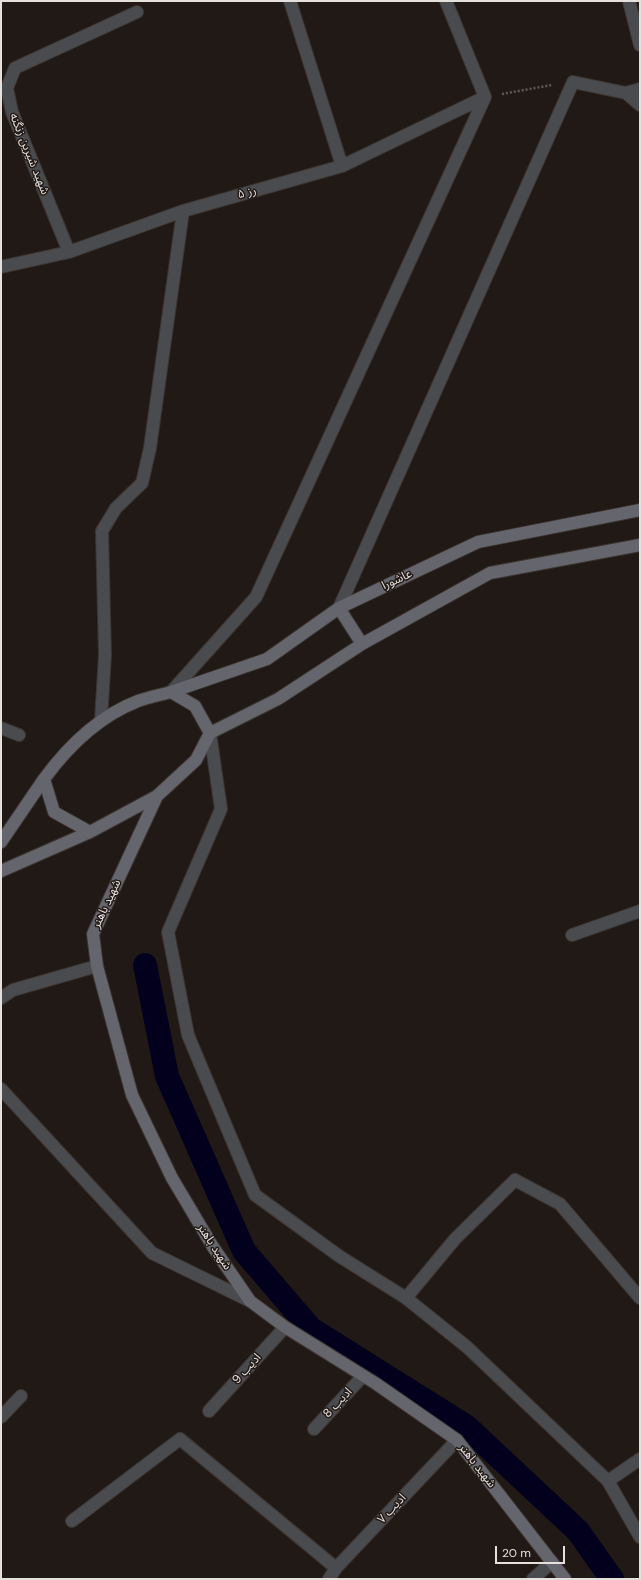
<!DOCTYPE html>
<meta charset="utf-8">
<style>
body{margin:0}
#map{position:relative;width:641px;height:1580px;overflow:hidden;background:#211915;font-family:"DM Sans",sans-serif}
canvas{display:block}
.frame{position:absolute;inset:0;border:2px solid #e6e0dd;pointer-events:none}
.scale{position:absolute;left:495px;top:1546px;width:70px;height:18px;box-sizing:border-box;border:2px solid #e6e0dd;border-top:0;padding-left:5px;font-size:12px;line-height:14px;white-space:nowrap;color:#e6e0dd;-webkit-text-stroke:3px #211915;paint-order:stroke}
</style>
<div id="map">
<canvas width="641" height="1580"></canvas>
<div class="frame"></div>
<div class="scale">20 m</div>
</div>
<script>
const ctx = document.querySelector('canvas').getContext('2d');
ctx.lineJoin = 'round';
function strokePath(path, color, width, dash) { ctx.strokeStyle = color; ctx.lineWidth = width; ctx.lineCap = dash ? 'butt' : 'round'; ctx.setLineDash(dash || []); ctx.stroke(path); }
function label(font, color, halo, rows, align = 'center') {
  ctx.font = font + ' "DM Sans","Noto Sans Arabic",sans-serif'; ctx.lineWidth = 3; ctx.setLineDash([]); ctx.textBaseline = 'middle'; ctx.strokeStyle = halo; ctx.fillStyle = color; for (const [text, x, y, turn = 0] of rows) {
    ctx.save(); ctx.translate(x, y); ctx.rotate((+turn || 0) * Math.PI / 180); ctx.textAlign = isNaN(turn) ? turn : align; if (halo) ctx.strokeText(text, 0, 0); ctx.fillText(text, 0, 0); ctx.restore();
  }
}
const canal = new Path2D(`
 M145 965 167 1076 244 1251 311 1329 467 1427 578 1531 612 1579`);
const path = new Path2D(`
 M502 94 552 85`);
const lane = new Path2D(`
 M210 733 221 809 168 932 188 1035 255 1195 339 1256 406 1298 455 1239 515 1180 560 1204 640 1298
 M1 1089 152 1253 250 1301
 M209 1411 285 1327
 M1 1417 21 1396
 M314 1429 363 1376
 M72 1521 180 1439 336 1568
 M533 1579 552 1562`);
const street = new Path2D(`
 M290 1 342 166
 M629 1 640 45
 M626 93 640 89
 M69 252 12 112 7 88 15 68 137 12
 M1 267 69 252 183 211 342 166 485 97
 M339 608 573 82 626 93 640 105
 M171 692 256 597 485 97 446 1
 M101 720 105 655 102 531 116 508 142 483 150 448 183 211
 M1 728 19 735
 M572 935 640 911
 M1 998 13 990 97 966
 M406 1298 467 1347 608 1481 640 1537
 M608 1481 640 1459
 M329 1579 336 1568 457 1440`);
const secondary = new Path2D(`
 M339 608 362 644
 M171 692 267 659 339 608 478 542 640 510
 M210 733 278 699 362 644 490 573 640 545
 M157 796 93 934 97 966 132 1095 172 1178 213 1247 250 1301 285 1327 375 1383 457 1440 565 1579
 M1 842 44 779
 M1 871 90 832 157 796 196 760 210 733 195 706 171 692C160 695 149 697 138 701 99 716 69 745 44 779L54 812 90 832`);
const streetNames = [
 ["شهید شیرین زنگنه",29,154,68],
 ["رز ۵",247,193,-16],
 ["عاشورا",397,580,-25],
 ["شهید باهنر",107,904,-65],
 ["شهید باهنر",214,1247,57],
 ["ادیب 9",247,1369,-48],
 ["ادیب 8",338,1403,-47],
 ["شهید باهنر",477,1466,52],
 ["ادیب ۷",392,1509,-47]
];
strokePath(canal, '#03001e', 24);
strokePath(lane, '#3d3531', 14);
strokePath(street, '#3d3531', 14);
strokePath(secondary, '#3d3531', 14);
strokePath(path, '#605955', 2.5, [2, 2]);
strokePath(lane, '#4a4b4f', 12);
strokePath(street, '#4a4b4f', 12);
strokePath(secondary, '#65666d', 12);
label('12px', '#e6e0dd', '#211915', streetNames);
</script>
